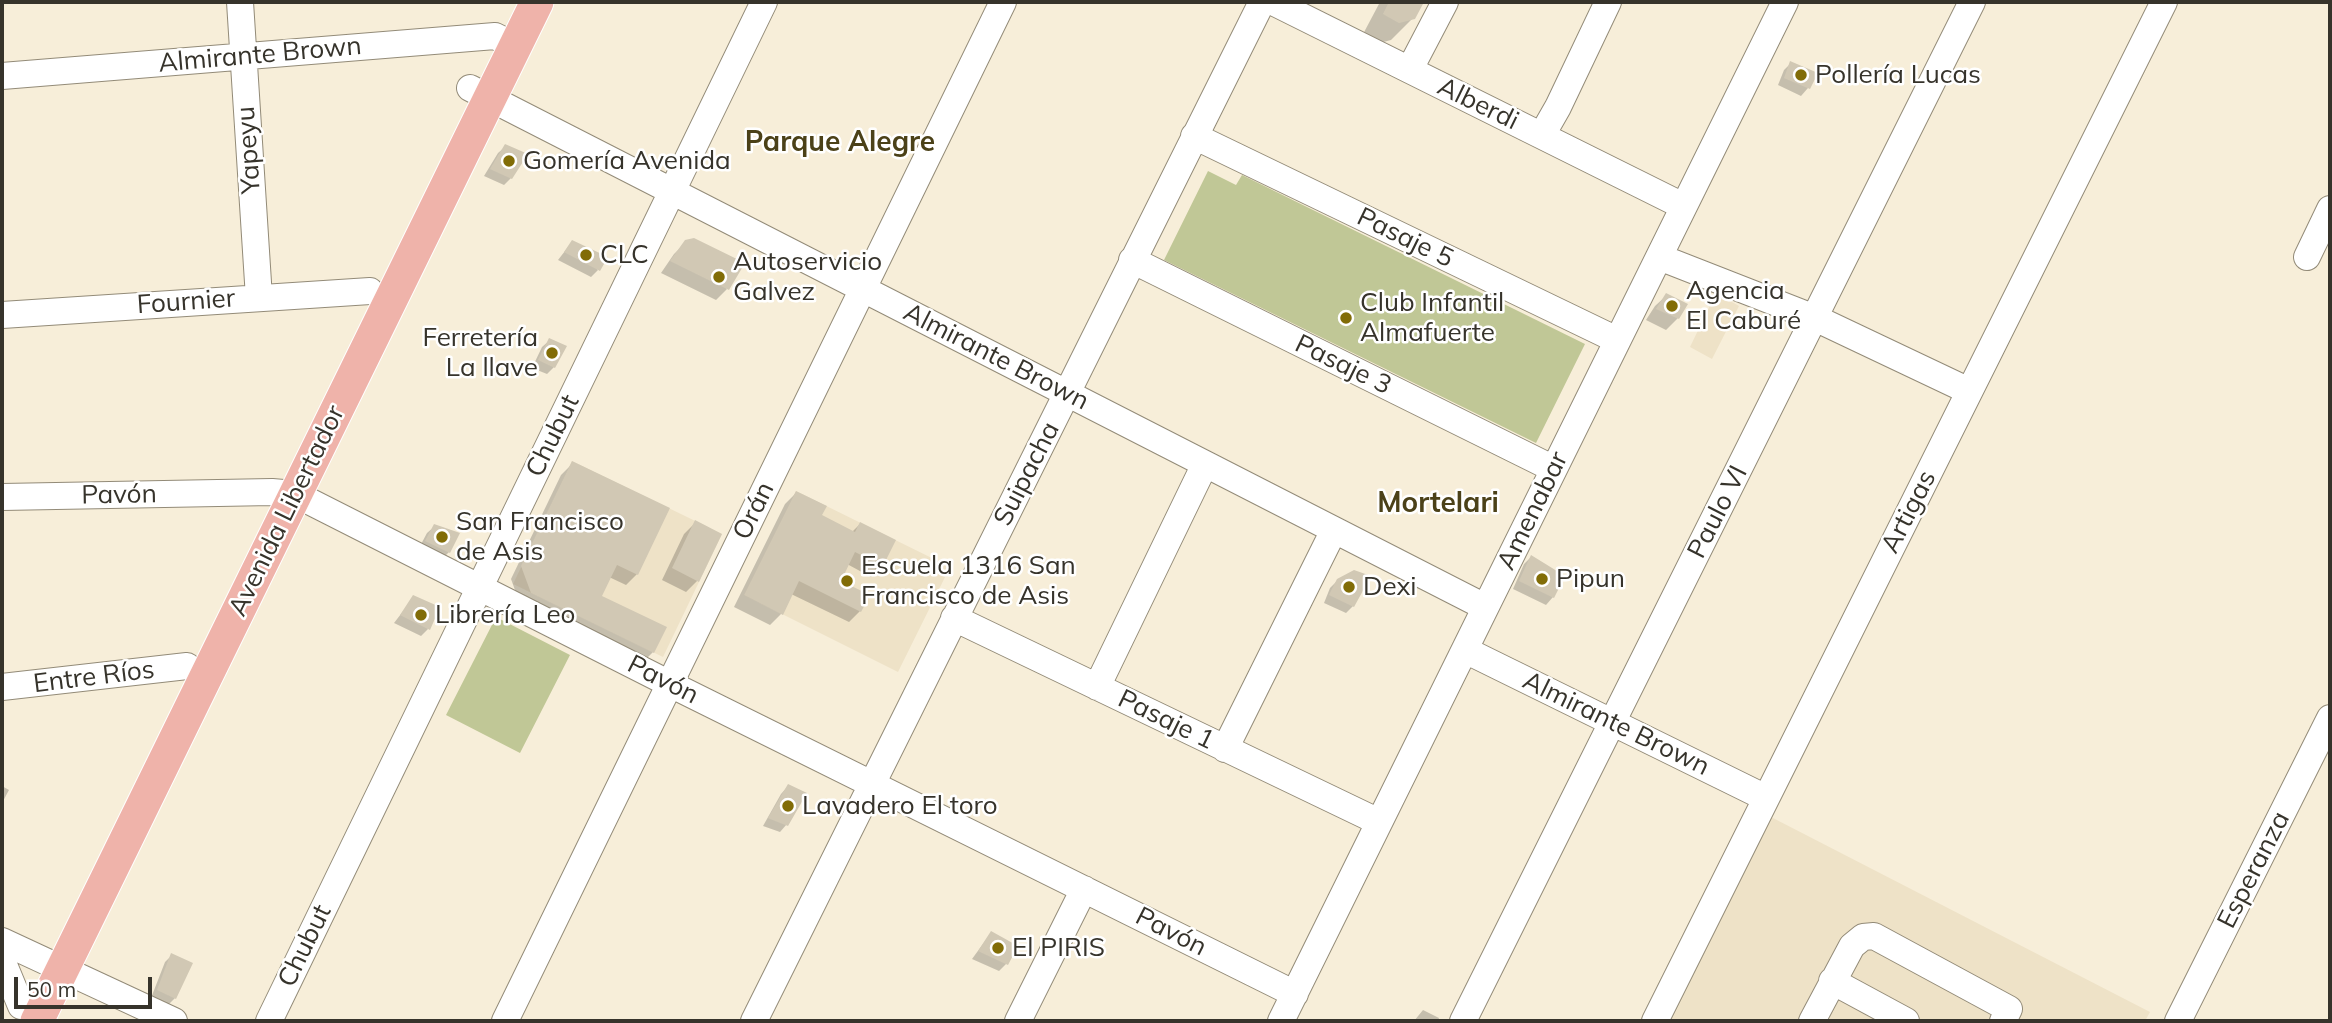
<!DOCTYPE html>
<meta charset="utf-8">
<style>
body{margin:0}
#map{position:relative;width:2332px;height:1023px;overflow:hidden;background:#f7eed9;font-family:Mulish,sans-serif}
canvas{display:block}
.frame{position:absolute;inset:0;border:4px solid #36332b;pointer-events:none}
.scale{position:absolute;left:14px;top:977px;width:138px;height:32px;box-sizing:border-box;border:4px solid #36332b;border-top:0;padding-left:9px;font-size:21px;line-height:24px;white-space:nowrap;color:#36332b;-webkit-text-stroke:5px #fff;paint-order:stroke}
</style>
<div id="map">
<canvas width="2332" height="1023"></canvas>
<div class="frame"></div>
<div class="scale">50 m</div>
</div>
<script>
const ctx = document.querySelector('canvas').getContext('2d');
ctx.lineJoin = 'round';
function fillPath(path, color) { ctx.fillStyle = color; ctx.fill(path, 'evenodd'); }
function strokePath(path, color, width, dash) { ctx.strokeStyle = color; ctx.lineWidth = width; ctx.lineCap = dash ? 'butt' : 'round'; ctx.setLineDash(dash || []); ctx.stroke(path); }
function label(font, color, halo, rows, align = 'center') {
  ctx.font = font + ' Mulish,sans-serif'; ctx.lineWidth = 5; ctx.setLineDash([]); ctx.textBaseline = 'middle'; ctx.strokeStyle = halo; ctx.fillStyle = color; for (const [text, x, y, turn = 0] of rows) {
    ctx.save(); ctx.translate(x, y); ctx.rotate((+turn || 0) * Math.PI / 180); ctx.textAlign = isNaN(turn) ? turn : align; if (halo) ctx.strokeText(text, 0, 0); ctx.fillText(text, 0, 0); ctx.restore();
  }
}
const built = new Path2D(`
 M1716 293 1739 306 1712 359 1690 347Z
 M572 461 722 534 663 657 513 584Z
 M796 491 950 567 898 672 744 595Z
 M1771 817 2150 1012 2145 1021H1669Z`);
const green = new Path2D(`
 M1208 171 1236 185 1242 175 1585 344 1536 443 1164 260Z
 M496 617 570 655 520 753 446 715Z`);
const shadow = new Path2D(`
 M1380 2H1422L1414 17 1391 40 1376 44 1362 36Z
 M1791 63 1815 73 1808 88 1801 96 1778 85 1784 70Z
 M506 146 511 178 504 185 484 176 498 153Z
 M572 242 598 270 591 277 558 260Z
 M686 242 727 289 716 300 661 273 674 254Z
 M1667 295 1678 318 1666 330 1646 320 1655 306Z
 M550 340 554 367 547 374 532 368 542 347Z
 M573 463 637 574 626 585 609 577 600 597 653 652 642 663 520 604 511 579 561 475Z
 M796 493 819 516 852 532 860 524 882 565 871 577 847 564 838 581 860 611 849 622 791 594 781 614 770 625 734 607 785 504Z
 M695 523 698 580 686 592 662 580 684 534Z
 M435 526 449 552 442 559 419 548 427 533Z
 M1531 557 1553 597 1546 605 1513 589 1524 564Z
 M1338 580 1353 606 1346 613 1324 603 1330 588Z
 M414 597 428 629 421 636 394 623Z
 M2 786 9 790 2 803Z
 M788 786 787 824 780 832 763 826 781 794Z
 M991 933 1015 946 1006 964 999 971 972 959Z
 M172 955 175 998 168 1005 151 998 165 962Z
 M1423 1010 1439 1018 1438 1021H1414Z`);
const building = new Path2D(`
 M1389 2H1424L1415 19 1399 23 1383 14Z
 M1790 61 1818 73 1810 89 1784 78Z
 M505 144 528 154 512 179 490 169Z
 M694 238 745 263 729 290 670 261 685 240Z
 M572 240 608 257 600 271 564 252Z
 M1666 293 1688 304 1679 319 1656 309Z
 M549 338 567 346 555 368 538 360Z
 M572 461 670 508 638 575 617 565 602 596 667 627 654 653 531 593 521 566Z
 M796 491 827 506 822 515 855 532 860 522 896 540 883 566 855 552 841 581 870 595 861 612 799 581 783 615 744 595Z
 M695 520 722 534 699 582 672 568Z
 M434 524 460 533 450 553 425 541Z
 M1531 555 1565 576 1554 598 1519 581Z
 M1354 570 1371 576 1354 607 1329 595 1337 579Z
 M413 595 440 607 430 630 400 615Z
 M788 784 807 793 788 826 768 818Z
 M991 931 1018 946 1008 965 978 951Z
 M171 953 193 963 176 999 157 990Z`);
const minor = new Path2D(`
 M240 2 259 298
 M1273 2 1683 206
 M1410 69 1445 2
 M2 76 495 36 515 46
 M470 88 1485 607
 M1542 135 1558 107 1608 2
 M1194 136 1617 340
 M1659 257 1815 318 1969 391
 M2307 257 2330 209
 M1132 260 1554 469
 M2 315 370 291
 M2 497 272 492 295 494 670 684 1295 994
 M954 618 1379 822
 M1465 650 1766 798
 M2 687 187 666
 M1097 687 1205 464
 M1225 749 1334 530
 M2 941 174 1021
 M2 960 21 1006
 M1832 981 1906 1021
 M269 1021 764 2
 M505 1021 1003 2
 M754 1021 1262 2
 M1018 1021 1084 889
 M1281 1021 1785 2
 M1463 1021 1972 2
 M1655 1021 2164 2
 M1812 1021 1852 946 1863 937 1874 936 2009 1009 2003 1021
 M2178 1021 2330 718`);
const major = new Path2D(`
 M37 1021 537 2`);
const markers = [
 [1801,75,7,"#816c07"],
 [509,161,7,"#816c07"],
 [586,255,7,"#816c07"],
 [719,277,7,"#816c07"],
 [1672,306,7,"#816c07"],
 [1346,318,7,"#816c07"],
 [552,353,7,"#816c07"],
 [442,537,7,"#816c07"],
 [1542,579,7,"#816c07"],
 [847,581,7,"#816c07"],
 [1349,587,7,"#816c07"],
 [421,615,7,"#816c07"],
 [788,806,7,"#816c07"],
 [998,948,7,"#816c07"]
];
const streetNames = [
 ["Almirante Brown",260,55,-5],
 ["Alberdi",1478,104,26],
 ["Yapeyu",249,150,-94],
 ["Pasaje 5",1405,238,26],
 ["Fournier",186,302,-4],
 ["Almirante Brown",996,357,27],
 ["Pasaje 3",1343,365,26],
 ["Chubut",553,436,-64],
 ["Suipacha",1027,474,-63],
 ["Pavón",119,495,-1],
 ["Avenida Libertador",287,511,-64],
 ["Orán",754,511,-64],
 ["Amenabar",1533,511,-64],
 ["Paulo VI",1718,512,-63],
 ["Artigas",1909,512,-63],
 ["Entre Ríos",94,677,-7],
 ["Pavón",663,680,27],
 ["Pasaje 1",1166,720,26],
 ["Almirante Brown",1616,724,26],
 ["Esperanza",2254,870,-63],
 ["Pavón",1171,932,27],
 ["Chubut",305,946,-64]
];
const poiNames = [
 ["Pollería Lucas",1815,75],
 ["Gomería Avenida",523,161],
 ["CLC",600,255],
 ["Autoservicio",733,262],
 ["Galvez",733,292],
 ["Agencia",1686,291],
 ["El Caburé",1686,321],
 ["Club Infantil",1360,303],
 ["Almafuerte",1360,333],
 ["Ferretería",538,338,"right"],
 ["La llave",538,368,"right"],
 ["San Francisco",456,522],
 ["de Asis",456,552],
 ["Escuela 1316 San",861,566],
 ["Francisco de Asis",861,596],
 ["Pipun",1556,579],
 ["Dexi",1363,587],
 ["Librería Leo",435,615],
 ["Lavadero El toro",802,806],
 ["El PIRIS",1012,948]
];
const neighbourhoodNames = [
 ["Parque Alegre",840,143],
 ["Mortelari",1438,504]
];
fillPath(built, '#eee2c7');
fillPath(green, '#c0c796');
fillPath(shadow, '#0003');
fillPath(building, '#d1c8b4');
strokePath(minor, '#938b78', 28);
strokePath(major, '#fff', 35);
strokePath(minor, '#fff', 26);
strokePath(major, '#efb3aa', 33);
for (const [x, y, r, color] of markers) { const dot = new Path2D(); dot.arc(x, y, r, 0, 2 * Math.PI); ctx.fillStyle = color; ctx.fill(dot); strokePath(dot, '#fff', 2.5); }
label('26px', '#36332b', '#fff', streetNames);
label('26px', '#36332b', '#fff', poiNames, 'left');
label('bold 28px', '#4b4118', '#fff', neighbourhoodNames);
</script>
